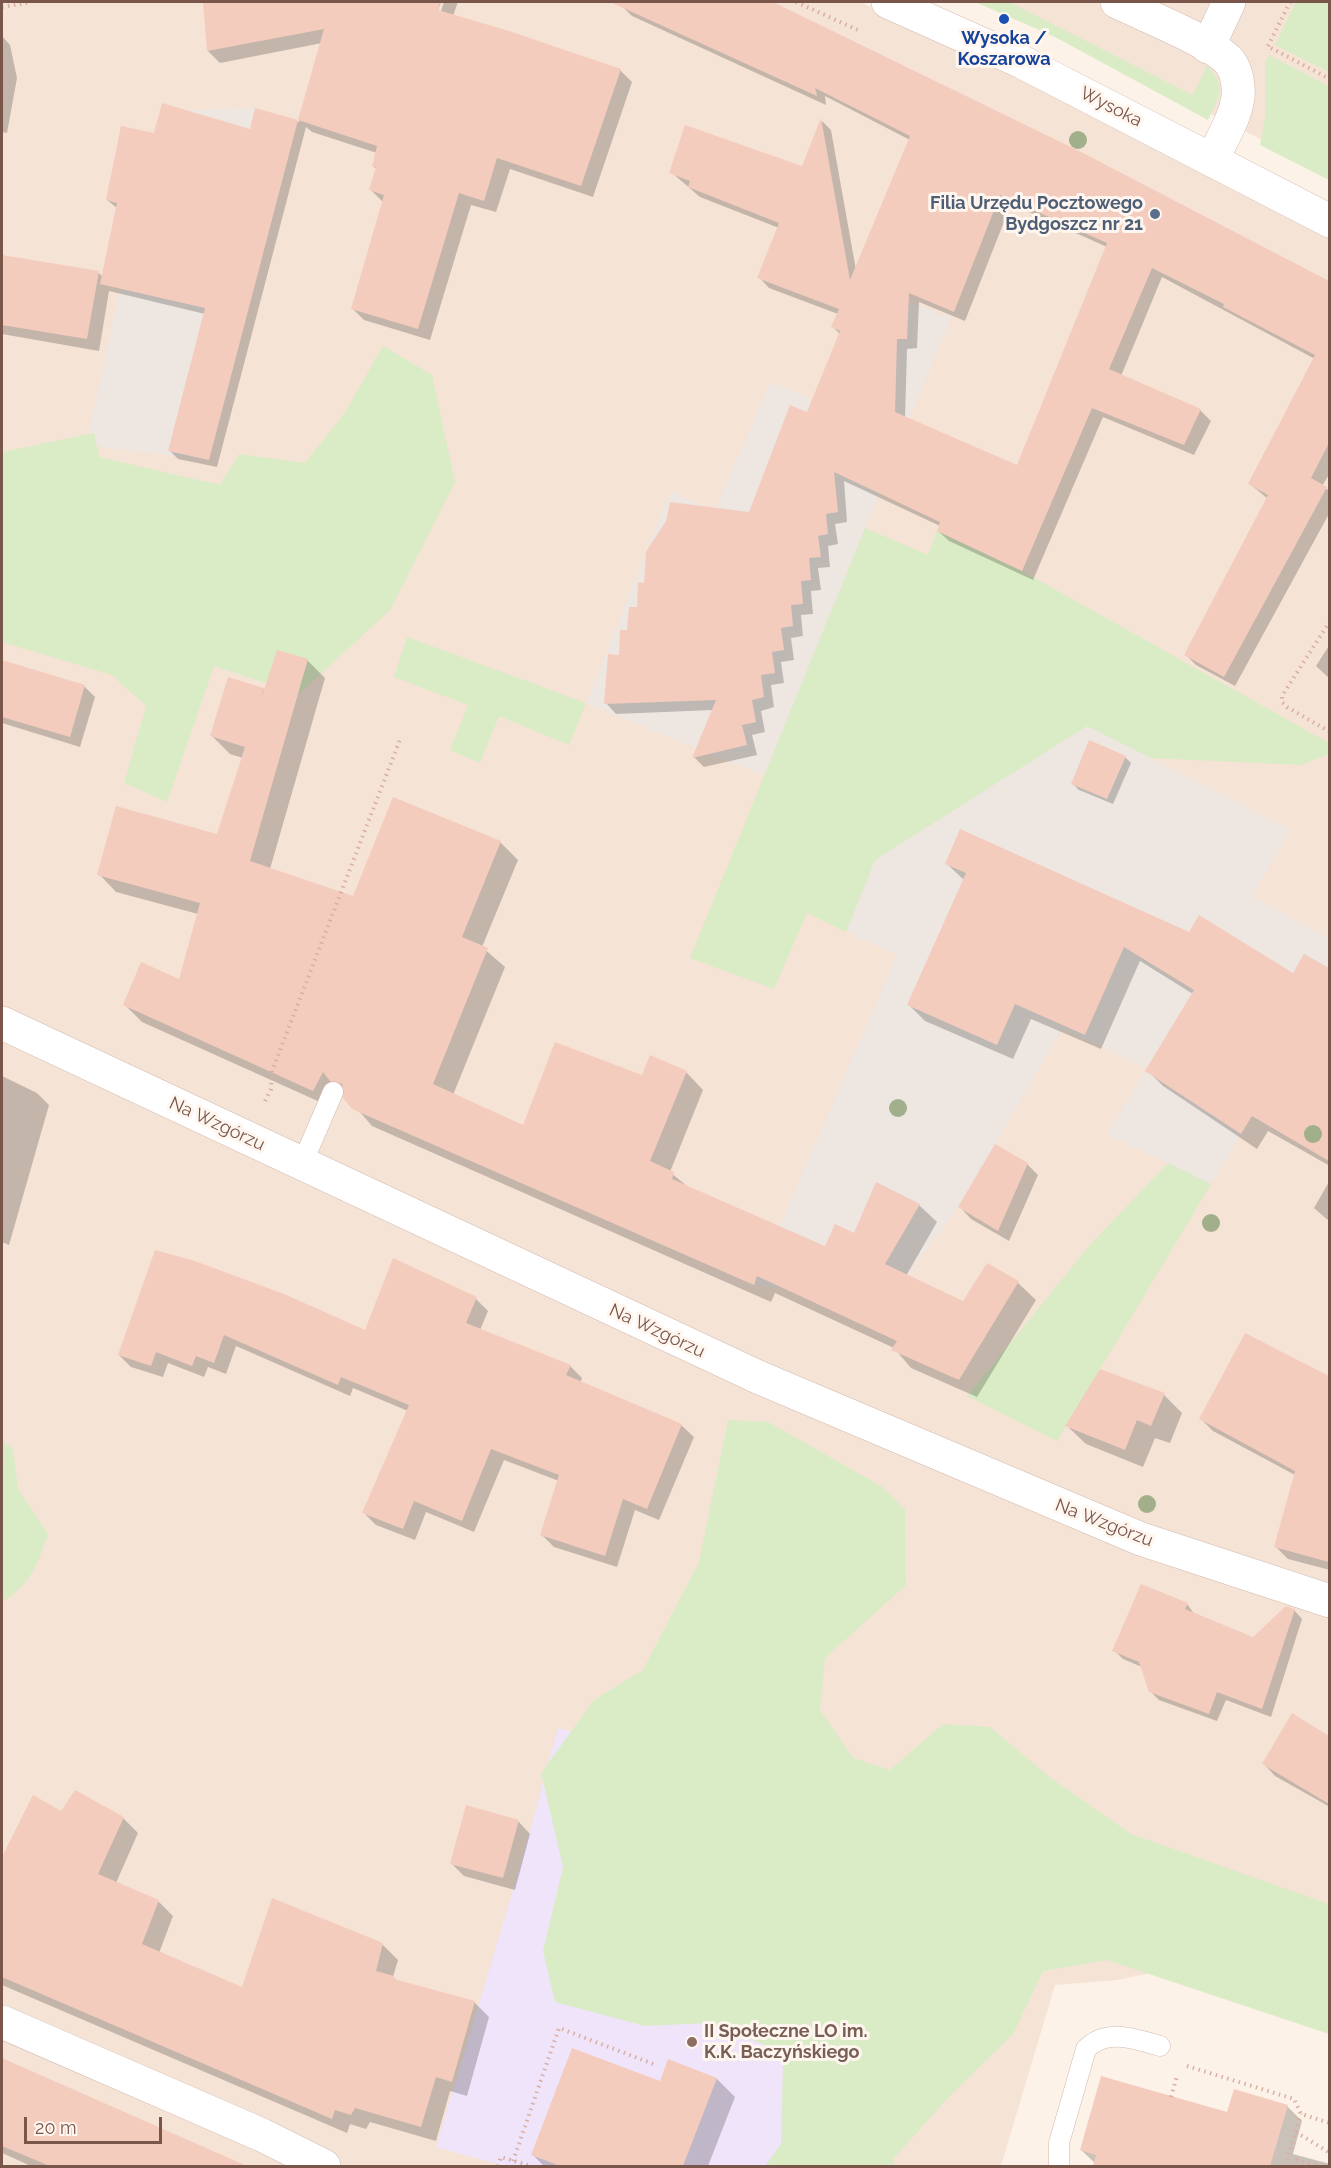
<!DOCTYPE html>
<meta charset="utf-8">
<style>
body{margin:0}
#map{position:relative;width:1331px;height:2168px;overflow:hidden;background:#fdf2e8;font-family:Raleway,sans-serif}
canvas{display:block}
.frame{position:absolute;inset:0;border:3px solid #79554a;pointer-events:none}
.scale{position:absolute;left:24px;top:2117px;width:138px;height:27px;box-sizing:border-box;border:3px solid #79554a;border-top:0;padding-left:8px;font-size:18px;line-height:21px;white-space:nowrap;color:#79554a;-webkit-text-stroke:4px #fff7ef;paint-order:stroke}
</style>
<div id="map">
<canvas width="1331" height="2168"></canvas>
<div class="frame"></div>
<div class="scale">20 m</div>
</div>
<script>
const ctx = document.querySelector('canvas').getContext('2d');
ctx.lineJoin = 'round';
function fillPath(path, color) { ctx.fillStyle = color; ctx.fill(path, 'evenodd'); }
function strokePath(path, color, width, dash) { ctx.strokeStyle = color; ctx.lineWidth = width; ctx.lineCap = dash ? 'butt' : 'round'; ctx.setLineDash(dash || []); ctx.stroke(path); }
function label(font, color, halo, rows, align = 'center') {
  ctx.font = font + ' Raleway,sans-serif'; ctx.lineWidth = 6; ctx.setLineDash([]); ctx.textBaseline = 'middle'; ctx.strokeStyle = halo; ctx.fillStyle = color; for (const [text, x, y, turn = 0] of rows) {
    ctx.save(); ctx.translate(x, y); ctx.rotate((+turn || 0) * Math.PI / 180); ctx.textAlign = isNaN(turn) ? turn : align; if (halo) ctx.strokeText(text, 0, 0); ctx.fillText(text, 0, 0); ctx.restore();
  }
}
const residential = new Path2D(`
 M2 2H861L1329 232V1929L1203 1962 1117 1980 1055 1985 1001 2166H2Z
 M992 2H1329V176L1254 136Z`);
const industrial = new Path2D(`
 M255 108 298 120 209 460 86 445 120 289 171 173 185 110Z
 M902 299 951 318 764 776 586 703 670 492 715 510 770 382 834 408Z
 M1087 726 1291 830 1252 896 1329 939 1330 1159 1265 1095 1211 1184 1107 1134 1147 1068 1062 1029 958 1207 892 1297 874 1330 783 1288 754 1285 897 955 846 932 875 860Z`);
const education = new Path2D(`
 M558 1728 797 1799 882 2166H505L436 2147 520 1867Z`);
const green = new Path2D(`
 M975 2H1009L1193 95 1207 65C1228 88 1219 95 1208 120L1055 37Z
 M1296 2H1329V72L1275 45Z
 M1269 55 1329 86V180L1260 145 1265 116V63Z
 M383 346 432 375 455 482 390 610 299 694 214 666 167 802 124 783 146 706 112 675 2 642V452L94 433 99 457 220 485 239 454 305 463 344 414Z
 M865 528 928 555 937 531 1022 571 1329 743V754L1301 765 1151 758 1087 726 875 860 846 932 807 913 774 989 690 958Z
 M407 637 586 703 569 745 499 716 480 763 450 750 468 705 394 677Z
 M1168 1163 1211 1184 1057 1441 967 1396 1090 1245Z
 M728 1420 768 1422 881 1486 905 1509 906 1585 825 1658 820 1710 853 1758 890 1770 943 1724 990 1727 1052 1779 1131 1834 1329 1904V2034L1107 1960 1043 1971 1013 2034 946 2100 894 2158V2166H765L781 2144 783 2065 767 2046 710 2023 645 2026 555 2002 543 1951 563 1867 541 1773 594 1700 643 1670 699 1562Z
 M2 1441 13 1449 18 1489 48 1534C38 1564 30 1585 2 1602Z`);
const shadow = new Path2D(`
 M205 2H441L436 16 439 17 444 2H458L453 16 620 70 632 82 593 197 510 169 496 212 471 205 430 340 364 320 352 308 383 202 371 190 377 169 373 166 377 153 312 132 306 127 217 467 178 459 170 451 205 314 109 291 99 351 2 334V256L98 272 103 277 117 208 107 200 155 135 251 131 256 110 299 122 322 43 220 63 208 51Z
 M623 2H769L991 109 1330 283V473L1322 486 1330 491V512L1235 686 1196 665 1186 655 1268 499 1250 484 1315 359 1162 277 1121 376 1200 410 1211 421 1194 455 1103 417 1033 580 949 541 938 531 940 526 844 481 847 522 835 524 838 544 828 546 830 567 818 568 821 590 811 591 813 614 801 615 803 636 791 638 794 660 781 662 784 683 771 685 774 707 761 711 765 732 752 735 757 755 704 767 694 757 713 710 616 714 606 703 645 585 750 514 808 413 840 334 833 327 838 314 769 288 759 277 779 228 700 197 671 172 803 168 822 121 831 130 856 270 910 140 825 96 826 105 632 16 621 5ZM1011 204 1107 247 1017 467 905 418 907 349 917 348 919 302 965 321Z
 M2 36 10 45 17 78 7 133 2 132Z
 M1330 644V679L1316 666Z
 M307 660 325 678 270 869 354 897 500 842 518 860 482 947 505 967 453 1095 524 1127 643 1077 686 1072 703 1090 670 1172 688 1187 825 1248 919 1205 937 1222 906 1276 964 1303 1018 1283 1036 1300 977 1397 911 1368 894 1348 775 1293 771 1302 372 1126 340 1089 331 1107 142 1022 124 1004 180 981 198 914 116 892 99 874 218 836 243 758 230 754 212 736 263 689 265 691Z
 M2 661 84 686 95 697 80 747 2 723Z
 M1125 757 1131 763 1113 804 1079 790 1073 784Z
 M947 864 1190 934 1293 975 1304 956 1330 970V1102L1322 1113 1330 1118V1166L1268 1131 1257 1149 1163 1086 1147 1070 1193 994 1140 961 1101 1049 1031 1019 1013 1059 925 1021 909 1005 964 880Z
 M2 1076 37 1093 49 1105 9 1245 2 1242Z
 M1027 1164 1038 1175 1009 1241 971 1219 960 1207Z
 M1330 1180V1222L1314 1208Z
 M156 1252 365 1332 476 1299 488 1311 480 1330 570 1366 582 1378 580 1383 681 1425 694 1437 659 1520 635 1510 617 1567 554 1547 542 1535 559 1481 504 1460 474 1532 426 1512 415 1540 376 1525 364 1513 408 1411 353 1388 350 1396 236 1346 226 1374 208 1367 204 1377 168 1363 163 1377 131 1367 119 1355Z
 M1164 1395 1182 1413 1170 1443 1155 1438 1143 1467 1086 1444 1067 1426Z
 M1298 1395 1330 1405V1570L1288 1559 1276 1547 1295 1475 1213 1431 1201 1419Z
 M1187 1604 1195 1615 1254 1639 1294 1610 1302 1619 1271 1717 1226 1700 1217 1721 1159 1700 1150 1691 1142 1667 1123 1659 1114 1650Z
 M1292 1715 1330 1737V1807L1275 1776 1264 1764Z
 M33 1797 62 1813 123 1818 138 1833 116 1883 158 1901 173 1916 159 1953 243 1989 383 1945 398 1960 393 1977 397 1981 474 2002 489 2017 467 2096 450 2091 436 2141 370 2122 366 2129 350 2124 347 2133 2 1985V1860Z
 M518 1821 530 1834 515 1890 464 1876 451 1863Z
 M2 2060 244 2166H31L2 2153Z
 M669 2061 717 2079 735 2097 708 2166H544L533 2155 661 2083Z
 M1287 2106 1302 2121 1293 2154 1330 2164V2166H1094L1095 2163 1081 2150 1228 2114Z`);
const building = new Path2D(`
 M203 2H440L438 10 509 31 621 69 581 186 497 158 484 201 459 193 418 329 351 309 384 195 369 190 376 167 372 166 377 146 298 120 324 29 207 51Z
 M610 2H773L1081 152 1329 281V443L1311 478 1327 487 1224 677 1184 655 1268 495 1248 484 1315 355 1223 307 1224 304 1152 268 1109 369 1201 409 1184 445 1092 408 1022 571 937 531 940 522 834 472 838 512 826 514 828 534 818 536 821 557 809 558 811 580 801 581 803 604 791 605 793 626 781 628 784 650 772 652 775 673 761 675 764 697 752 700 756 722 742 725 747 745 692 758 716 700 604 704 608 654 619 655 620 630H627L629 607H637L638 582 644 583 646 552 666 521 670 502 749 512 790 405 807 412 840 331 831 327 839 309 757 278 779 223 688 187 690 181 669 173 685 125 802 166 821 118 850 280 910 136 815 88 817 96ZM1000 195 1107 243 1017 465 895 412 897 339H907L909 293 954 312Z
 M162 103 250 129 255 108 298 120 209 460 168 451 205 308 100 284 117 203 106 200 121 126 154 133Z
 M2 255 99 271 87 339 2 325Z
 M277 650 308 659 250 861 353 896 393 797 501 841 462 937 488 948 433 1084 523 1125 555 1042 642 1075 650 1055 687 1071 650 1161 674 1172 672 1179 825 1246 835 1224 854 1233 876 1182 920 1204 885 1264 963 1301 987 1263 1019 1281 959 1380 891 1350 897 1341 757 1276 754 1285 352 1109 343 1098 342 1084 330 1081 323 1072 313 1091 123 1005 141 962 179 979 200 903 97 875 116 806 217 834 245 747 210 736 228 677 264 688 260 702Z
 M2 660 85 685 70 737 2 717Z
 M1089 740 1126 756 1107 799 1071 784Z
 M960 829 1189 932 1199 915 1293 973 1304 954 1329 968V1161L1252 1116 1241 1134 1145 1071 1194 990 1124 947 1085 1035 1015 1004 997 1045 907 1005 966 873 945 864Z
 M995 1144 1028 1163 998 1231 958 1207Z
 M155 1250 192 1260 284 1294 365 1330 393 1258 477 1297 466 1323 571 1365 566 1375 682 1424 647 1509 623 1499 605 1556 540 1535 559 1475 491 1449 462 1521 414 1501 403 1529 362 1513 409 1405 341 1377 338 1385 224 1335 214 1363 196 1356 192 1366 156 1352 151 1366 118 1355Z
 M1245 1333 1329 1376V1562L1274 1547 1295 1471 1199 1419Z
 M1100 1369 1165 1393 1151 1426 1137 1420 1125 1450 1065 1426Z
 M1141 1584 1188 1603 1185 1609 1253 1637 1286 1606 1295 1609 1262 1709 1217 1692 1209 1714 1149 1692 1139 1662 1112 1651Z
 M1292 1713 1329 1736V1804L1262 1764Z
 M75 1790 124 1817 98 1874 159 1900 142 1944 242 1987 272 1898 383 1943 376 1971 394 1976V1979L475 2001 452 2082 436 2077 421 2127 355 2108 351 2115 335 2110 332 2119 2 1977V1857L33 1795 61 1811Z
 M466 1805 519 1820 503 1878 450 1864Z
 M572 2048 660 2081 668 2059 717 2078 683 2166H560L531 2155Z
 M2 2058 45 2077 247 2166H50L2 2146Z
 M1101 2076 1227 2112 1234 2089 1288 2105 1270 2166H1093L1096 2155 1080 2150Z`);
const path = new Path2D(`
 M796 2 858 30
 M2 7 31 2
 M1268 46 1290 2
 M1271 48 1330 79
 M1330 621 1282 696V702L1287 707 1330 732
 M265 1101 271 1089 272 1071 401 737
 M1187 2066 1294 2099 1301 2114 1330 2123
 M1171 2097 1177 2076
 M1296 2132 1330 2153
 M513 2161 559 2028 656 2065
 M36 2166 39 2162
 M498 2166 501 2157 531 2166
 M1285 2166 1301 2114
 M1295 2166 1297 2160 1320 2166`);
const service = new Path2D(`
 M302 1164 333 1092
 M1059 2166V2143L1086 2049C1107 2028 1135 2039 1160 2046`);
const minor = new Path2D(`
 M1117 2C1144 15 1209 41 1228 60 1234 66 1237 77 1238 86 1241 110 1222 138 1212 160
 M1208 47 1229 2
 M2 1023 758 1377 1141 1539 1330 1601
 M2 2022 262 2135 324 2166`);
const tertiary = new Path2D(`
 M888 2 1022 62 1330 221`);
const trees = [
 [1078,140],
 [898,1108],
 [1313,1134],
 [1211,1223],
 [1147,1504]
];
const markers = [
 [1004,19,6,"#1a4fb4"],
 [1155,214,6,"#5c6f8a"],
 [692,2042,6,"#8d6e63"]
];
const transitNames = [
 ["Wysoka /",1004,39],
 ["Koszarowa",1004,60]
];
const streetNames = [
 ["Wysoka",1111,107,27],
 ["Na Wzgórzu",217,1124,25],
 ["Na Wzgórzu",657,1331,25],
 ["Na Wzgórzu",1104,1523,21]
];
const serviceNames = [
 ["Filia Urzędu Pocztowego",1143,204],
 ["Bydgoszcz nr 21",1143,225]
];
const educationNames = [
 ["II Społeczne LO im.",704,2032],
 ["K.K. Baczyńskiego",704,2053]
];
fillPath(residential, '#f5e3d6');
fillPath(industrial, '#eee6e1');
fillPath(education, '#efe4fa');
fillPath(green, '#daecc5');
fillPath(shadow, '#0003');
fillPath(building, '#f4ccbe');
strokePath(service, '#d3baaf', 21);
strokePath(minor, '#d3baaf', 34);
strokePath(tertiary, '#d3baaf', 34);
strokePath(path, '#d9afa1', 4, [1.5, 4.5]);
strokePath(service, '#fff', 20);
strokePath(minor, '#fff', 33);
strokePath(tertiary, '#fff', 33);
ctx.fillStyle = '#a2af8b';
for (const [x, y] of trees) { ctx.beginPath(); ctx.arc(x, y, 9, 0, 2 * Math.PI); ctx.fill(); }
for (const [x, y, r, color] of markers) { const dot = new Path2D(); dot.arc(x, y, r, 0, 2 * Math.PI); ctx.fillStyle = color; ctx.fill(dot); strokePath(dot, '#fff7ef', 2); }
label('bold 18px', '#164399', '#fff7ef', transitNames);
label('18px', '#79554a', '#fff7ef', streetNames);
label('bold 18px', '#4e5e75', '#fff7ef', serviceNames, 'right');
label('bold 18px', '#785e54', '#fff7ef', educationNames, 'left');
</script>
